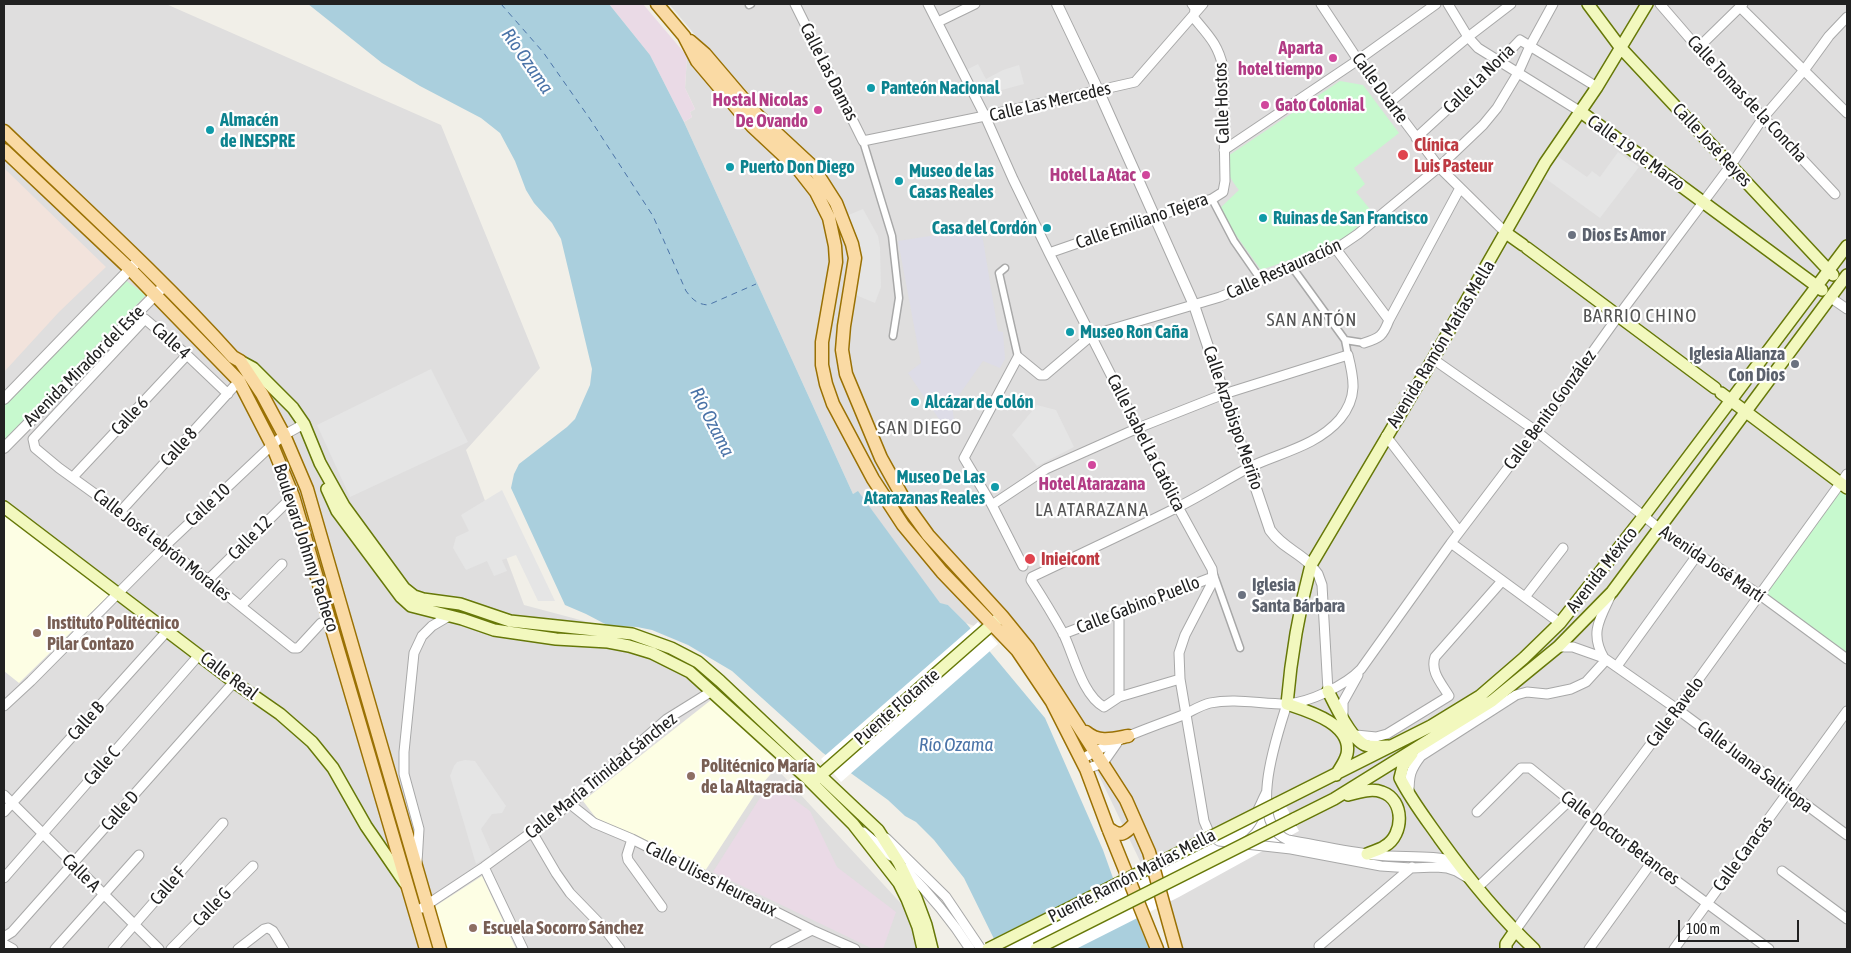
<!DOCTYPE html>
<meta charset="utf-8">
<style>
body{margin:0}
#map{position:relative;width:1851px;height:953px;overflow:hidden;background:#f1efe8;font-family:"Asap Condensed",sans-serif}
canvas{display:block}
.frame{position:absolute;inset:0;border:5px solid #212121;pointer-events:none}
.scale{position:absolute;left:1678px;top:920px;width:121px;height:22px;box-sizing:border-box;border:2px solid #212121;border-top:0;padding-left:6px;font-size:15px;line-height:18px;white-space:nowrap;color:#212121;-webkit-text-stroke:4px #fff;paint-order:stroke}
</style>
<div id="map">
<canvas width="1851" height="953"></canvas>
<div class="frame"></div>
<div class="scale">100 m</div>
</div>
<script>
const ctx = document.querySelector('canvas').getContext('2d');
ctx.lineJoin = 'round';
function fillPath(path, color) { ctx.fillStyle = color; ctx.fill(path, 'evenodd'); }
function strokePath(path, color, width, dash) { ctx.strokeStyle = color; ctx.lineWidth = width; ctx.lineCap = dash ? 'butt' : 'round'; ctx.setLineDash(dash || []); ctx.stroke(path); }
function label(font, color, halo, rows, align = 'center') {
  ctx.font = font + ' "Asap Condensed",sans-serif'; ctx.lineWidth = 4.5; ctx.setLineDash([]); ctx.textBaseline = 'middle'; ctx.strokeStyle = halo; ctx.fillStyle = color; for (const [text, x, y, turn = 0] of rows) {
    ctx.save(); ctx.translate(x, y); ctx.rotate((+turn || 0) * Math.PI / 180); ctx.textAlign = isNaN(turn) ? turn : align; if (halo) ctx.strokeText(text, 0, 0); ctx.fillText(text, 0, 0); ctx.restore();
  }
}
const residential = new Path2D(`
 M4 4H166L441 125 540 368 466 450 524 605 659 641 907 910 926 949H4Z
 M669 4H1847V949H1182L1039 650 966 623 948 605 940 604 858 492 853 494 684 122 692 117 690 112 695 109 685 88 687 56 706 48Z`);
const industrial = new Path2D(`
 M609 4H643L687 56 685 88 695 109 690 112 692 117 684 122 650 55Z
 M770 782 810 811 837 867 896 912 883 949H873L713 872Z`);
const education = new Path2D(`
 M4 514 109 595 19 683 4 671Z
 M711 700 749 734 779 764 759 788 705 871 684 859 596 818 583 801Z
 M482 876 516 949H444L434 907Z`);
const military = new Path2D(`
 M4 168 106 267 59 312 4 372Z`);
const park = new Path2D(`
 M1340 81 1363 85 1399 133 1354 168 1365 184 1356 192 1373 213 1347 236 1312 252 1261 270 1218 210 1239 190C1229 177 1227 173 1228 156Z
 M125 280 146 295 4 441V402Z
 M1840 483 1847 488V659L1760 595Z`);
const parking = new Path2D(`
 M978 64 986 79 1003 70 1019 65 1024 84 998 91 995 81 985 86 986 92 978 94 966 70Z
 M1618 152 1639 167 1600 218 1542 176 1557 156 1587 177 1592 171 1600 177Z
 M863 209 878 236 880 248 881 287 875 303 851 293 854 284 841 218Z
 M431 369 468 442 350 497 317 425Z
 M1037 405 1056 410 1074 447 1037 466 1012 435Z
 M502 490 555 601H538L516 555 502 560 507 571 494 576 487 561 466 570 453 548 456 537 469 531 461 515Z
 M465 760 475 761 506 806 502 813 492 814 481 829 492 854 476 864 450 776 454 766 457 762Z`);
const plaza = new Path2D(`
 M981 228 998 331 1003 332 1005 359 1000 368 983 361 952 405 954 421 945 428 908 373 921 363 898 241Z`);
const water = new Path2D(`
 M308 4H609L650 55 684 122 853 494 858 491 940 603 948 605 966 623 1045 718 1103 850 1113 878 1137 919 1149 949H999L964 878 934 840 916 822 905 816 888 800 823 753 732 671 688 645 652 630 637 627 607 625 586 614 565 605 511 488 514 474 519 464 567 427 575 419 590 385 592 369 561 239 552 223 534 203 526 190 515 161 500 133 481 118 420 86 382 63Z`);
const pier = new Path2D(`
 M978 622 998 644 841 782 821 759Z
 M1280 795 1299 831 1179 897 1076 949H973Z`);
const ferry = new Path2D(`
 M501 4 543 52 590 119 653 216 686 291C693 300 697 304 708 305L756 284`);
const pedestrian = new Path2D(`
 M749 5 751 4
 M863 141 892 236 899 298 893 336
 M1212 199 1234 241 1261 280
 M1292 267 1345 340 1348 355
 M1005 268 999 273 1018 357
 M1345 340 1364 343
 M1214 575 1240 648`);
const minor = new Path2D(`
 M795 4 863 141 985 116 1135 82 1203 4
 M928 4 985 116 1013 179 1049 253 1178 507 1212 569 1213 577 1212 583 1185 635 1179 653 1180 679 1204 821 1210 835 1219 841 1291 849 1381 866 1411 868 1436 867 1447 868 1456 871 1466 877
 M1321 4 1358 60 1439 167 1506 233
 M1448 4 1468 37 1478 48 1581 112
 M1660 4 1698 48 1835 194
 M1740 7 1847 113
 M938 22 975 4
 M1698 48 1743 4
 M1390 102 1468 37 1511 4
 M1416 138 1500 61 1520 40 1597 87
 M1224 150 1358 60 1436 4
 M1336 249 1389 320
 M1049 253 1153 217 1212 199 1223 192 1225 181 1223 67C1218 44 1208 35 1194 18L1195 8 1192 4
 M1831 298 1847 309
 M1364 343C1380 338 1383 336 1389 320L1460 188
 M1433 359 1536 431 1660 529 1760 595 1847 659
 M228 394 187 355 145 319 33 439 35 448 59 468 120 512 208 580 293 648H298L321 623
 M1386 436 1459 531
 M73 477 187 355
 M992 505 1046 469 1138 428 1224 394 1348 355C1354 379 1358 397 1340 419 1317 446 1279 453 1250 467 1225 480 1201 496 1176 508 1128 532 1080 554 1032 577L1031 580C1042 597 1053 615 1063 633 1074 655 1082 695 1104 707L1119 697V613
 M120 512 239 381
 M1451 543 1560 623
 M1311 565 1318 574 1322 585 1328 691
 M1023 566 992 505 964 458 1018 357 1040 375H1045L1092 335 1220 297 1336 249 1358 234 1439 167 1483 125 1497 108 1518 73 1530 46 1553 4
 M208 580 293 496
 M1525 597 1563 548
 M241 606 282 564
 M1063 634 1213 577
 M1558 647H1573L1604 658 1677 709 1847 835
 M1604 658C1590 634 1599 620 1610 597
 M1617 666 1698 554
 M1119 697 1180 679
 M1287 704C1277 736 1246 823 1288 840 1317 845 1346 852 1376 855 1401 858 1434 854 1457 862
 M4 706 31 681 165 546 272 445 284 435 304 424
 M1343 718V702L1358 675
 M1356 735 1376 737 1387 734 1449 696C1442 684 1430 672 1435 657L1502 581
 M1082 759C1113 740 1149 728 1183 715 1192 711 1201 705 1210 703 1235 698 1261 704 1286 704 1309 703 1346 685 1361 669L1451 543 1536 431 1619 315 1731 165 1763 118 1805 69 1829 36 1847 17
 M1086 769 1103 763 1117 743
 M1409 794C1409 776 1410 770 1421 756L1516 695 1527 692 1547 694 1571 689 1586 682 1606 660
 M4 795 159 949
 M570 804 594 823 632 839 812 930 855 949
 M4 812 168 630
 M1477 812 1521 768H1530L1594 820 1769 949
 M532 832 556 873 570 893 603 927 620 949
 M863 832 891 856
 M886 838 946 897 981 949
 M632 839 627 855 628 860 662 907
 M1226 839C1250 836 1256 813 1266 793
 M417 863 419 829 404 774V752L414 653 422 636 432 626 449 616
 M484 867 523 949
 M904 868C929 893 951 919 970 949
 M1782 871 1847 919
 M4 878 199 655
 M1477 888 1569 801
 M422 908 484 867 532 832 570 804 667 719 712 691
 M1515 931 1594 820 1677 709 1847 474
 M4 937 12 932 234 682
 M4 944 13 949
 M1319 946 1412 867
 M55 949 139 855
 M113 949 223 823
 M171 949 253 866
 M238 949 264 929 268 928 273 931 284 949
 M775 949 812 930
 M1589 949 1651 863
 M1674 949 1847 711`);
const tertiary = new Path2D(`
 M1057 4 1099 92 1194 305 1270 530C1282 547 1297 551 1311 565
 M4 399 135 264
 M4 448 165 285`);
const secondary = new Path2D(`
 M1588 4 1620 47 1833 275
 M1581 112 1822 290
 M1506 233 1523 245
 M1527 248 1715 388
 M240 361 253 368 293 408 304 424 320 463 344 506 404 588 414 596 423 599 460 604 510 621 632 634 671 648 698 662 720 681 878 830 899 863 916 898 926 925 932 949
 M1721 393 1847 488
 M327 489 337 511 401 597 411 606 462 619 494 630 556 639 608 642 629 646 652 653 690 672 808 779 853 824 899 883 907 899 918 927 923 949
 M4 507 234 682 280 714 312 742 333 768 366 826 405 883
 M1328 691C1335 705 1351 739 1365 745 1372 748 1381 746 1388 746
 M1412 754 1403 766 1400 778C1411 800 1426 819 1440 839 1468 878 1499 916 1534 949
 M1336 775C1340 768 1345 762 1347 754 1353 724 1308 711 1287 704 1291 657 1299 610 1311 565L1433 359 1545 163 1597 87 1647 4
 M815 780 998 619
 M1348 795C1359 792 1372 788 1382 792 1405 800 1404 835 1385 846 1380 850 1373 851 1367 854
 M1276 804 1431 726 1480 696 1524 658 1560 623 1643 517 1847 246
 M1294 819 1334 799 1492 701 1558 647 1612 592 1847 275
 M1506 949V944L1515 931`);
const primary = new Path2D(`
 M657 4 684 36 697 61 752 126 798 169 816 192 829 218 835 246 836 262 822 342V365L826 384 833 404 873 479 903 525 942 572 1017 650 1052 702 1086 769 1108 828 1157 949
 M690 41 705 54 757 115 813 167 836 203 852 244 855 258 844 326 842 350 846 374 881 458 910 510 928 535 1002 616 1028 648 1126 800 1149 852 1176 949
 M4 131C81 205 161 277 233 357L240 361 262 394 284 435 307 489 440 949
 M4 150 130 269 239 381 272 445 293 496 426 949
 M1086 732C1099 743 1112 739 1128 736
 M1108 828C1121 838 1125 834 1135 823`);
const secondaryBridge = new Path2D(`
 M988 949 1276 804
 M1036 949 1294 819`);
const markers = [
 [1333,58,5,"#d1479c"],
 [871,88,5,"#0f9aa8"],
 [1265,105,5,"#d1479c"],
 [818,110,5,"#d1479c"],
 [210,130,5,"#0f9aa8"],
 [1403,155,6,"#e0444e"],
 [730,167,5,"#0f9aa8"],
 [1146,175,5,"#d1479c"],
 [899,181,5,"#0f9aa8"],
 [1263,218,5,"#0f9aa8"],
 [1047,228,5,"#0f9aa8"],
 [1572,235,5,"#6b7280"],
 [1070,332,5,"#0f9aa8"],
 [1795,364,5,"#6b7280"],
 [915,402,5,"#0f9aa8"],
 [1092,465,5,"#d1479c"],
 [995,487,5,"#0f9aa8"],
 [1030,559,6,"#e0444e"],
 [1242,595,5,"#6b7280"],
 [37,633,5,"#8d6e63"],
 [691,776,5,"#8d6e63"],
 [473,928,5,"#8d6e63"]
];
const hotelNames = [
 ["Aparta",1323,48],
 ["hotel tiempo",1323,69],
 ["Hostal Nicolas",808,100],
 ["De Ovando",808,121],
 ["Gato Colonial",1275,105,"left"],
 ["Hotel La Atac",1136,175],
 ["Hotel Atarazana",1092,484,"center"]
];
const streetNames = [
 ["Calle Las Damas",829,72,63],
 ["Calle La Noria",1479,79,-44],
 ["Calle Duarte",1380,88,54],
 ["Calle Tomas de la Concha",1747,99,47],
 ["Calle Las Mercedes",1050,102,-13],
 ["Calle Hostos",1222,103,-92],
 ["Calle José Reyes",1712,145,47],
 ["Calle 19 de Marzo",1636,153,36],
 ["Calle Emiliano Tejera",1142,221,-19],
 ["Calle Restauración",1284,269,-24],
 ["Calle 4",171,341,42],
 ["Avenida Ramón Matías Mella",1441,344,-59],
 ["Avenida Mirador del Este",84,366,-45],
 ["Calle Benito González",1550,410,-54],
 ["Calle 6",130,416,-47],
 ["Calle Arzobispo Meriño",1233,418,71],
 ["Calle Isabel La Católica",1146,443,63],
 ["Calle 8",179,447,-48],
 ["Calle 10",208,505,-43],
 ["Calle 12",250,538,-45],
 ["Calle José Lebrón Morales",162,545,38],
 ["Boulevard Johnny Pacheco",306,548,72],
 ["Avenida José Martí",1712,564,34],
 ["Avenida México",1602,570,-52],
 ["Calle Gabino Puello",1138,605,-21],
 ["Calle Real",229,676,37],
 ["Puente Flotante",897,707,-41],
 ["Calle Ravelo",1675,712,-53],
 ["Calle B",86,721,-48],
 ["Calle C",102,766,-49],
 ["Calle Juana Saltitopa",1755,767,37],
 ["Calle María Trinidad Sánchez",601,776,-39],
 ["Calle D",120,811,-48],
 ["Calle Doctor Betances",1620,838,37],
 ["Calle Caracas",1743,854,-54],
 ["Calle A",81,873,45],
 ["Puente Ramón Matías Mella",1132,876,-27],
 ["Calle Ulises Heureaux",711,879,27],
 ["Calle F",168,886,-49],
 ["Calle G",212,907,-46]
];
const cultureNames = [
 ["Panteón Nacional",881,88],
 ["Almacén",220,120],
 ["de INESPRE",220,141],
 ["Puerto Don Diego",740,167],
 ["Museo de las",909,171],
 ["Casas Reales",909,192],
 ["Ruinas de San Francisco",1273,218],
 ["Casa del Cordón",1037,228,"right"],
 ["Museo Ron Caña",1080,332],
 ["Alcázar de Colón",925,402],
 ["Museo De Las",985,477,"right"],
 ["Atarazanas Reales",985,498,"right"]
];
const healthNames = [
 ["Clínica",1414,145],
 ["Luis Pasteur",1414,166],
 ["Inieicont",1041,559]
];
const worshipNames = [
 ["Dios Es Amor",1582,235],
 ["Iglesia Alianza",1785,354,"right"],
 ["Con Dios",1785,375,"right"],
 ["Iglesia",1252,585],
 ["Santa Bárbara",1252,606]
];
const educationNames = [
 ["Instituto Politécnico",47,623],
 ["Pilar Contazo",47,644],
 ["Politécnico María",701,766],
 ["de la Altagracia",701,787],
 ["Escuela Socorro Sánchez",483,928]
];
const waterNames = [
 ["Río Ozama",527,61,55],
 ["Río Ozama",712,422,63],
 ["Río Ozama",956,745]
];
const neighbourhoodNames = [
 ["BARRIO CHINO",1640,316],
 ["SAN ANTÓN",1312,320],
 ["SAN DIEGO",920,428],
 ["LA ATARAZANA",1092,510]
];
fillPath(residential, '#dfdede');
fillPath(industrial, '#eadae6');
fillPath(education, '#fdfee4');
fillPath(military, '#f2e3dc');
fillPath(park, '#c7f9ce');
fillPath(parking, '#e5e5e5');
fillPath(plaza, '#dddce7');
fillPath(water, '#aacfdd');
fillPath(pier, '#fff');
strokePath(ferry, '#4b74a8', 1, [6, 5]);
strokePath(pedestrian, '#a8a8a8', 9);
strokePath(minor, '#a8a8a8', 11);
strokePath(tertiary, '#a8a8a8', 12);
strokePath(secondary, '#667808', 14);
strokePath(primary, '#9a7104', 15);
strokePath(pedestrian, '#fff', 6);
strokePath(minor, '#fff', 9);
strokePath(tertiary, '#fff', 10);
strokePath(secondary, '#f2f8be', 11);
strokePath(primary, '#fadaa4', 12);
strokePath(secondaryBridge, '#667808', 14, []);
strokePath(secondaryBridge, '#f2f8be', 11);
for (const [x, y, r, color] of markers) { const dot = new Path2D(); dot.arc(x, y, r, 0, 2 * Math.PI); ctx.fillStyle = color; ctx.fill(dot); strokePath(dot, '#fff', 2); }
label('bold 18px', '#b23c85', '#fff', hotelNames, 'right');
label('18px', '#212121', '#fff', streetNames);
label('bold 18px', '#0d838f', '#fff', cultureNames, 'left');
label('bold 18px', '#be3a42', '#fff', healthNames, 'left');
label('bold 18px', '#5b616d', '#fff', worshipNames, 'left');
label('bold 18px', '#785e54', '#fff', educationNames, 'left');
label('italic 19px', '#4b74a8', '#fff', waterNames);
ctx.letterSpacing = '1px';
label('19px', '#545454', '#fff', neighbourhoodNames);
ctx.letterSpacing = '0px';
</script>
